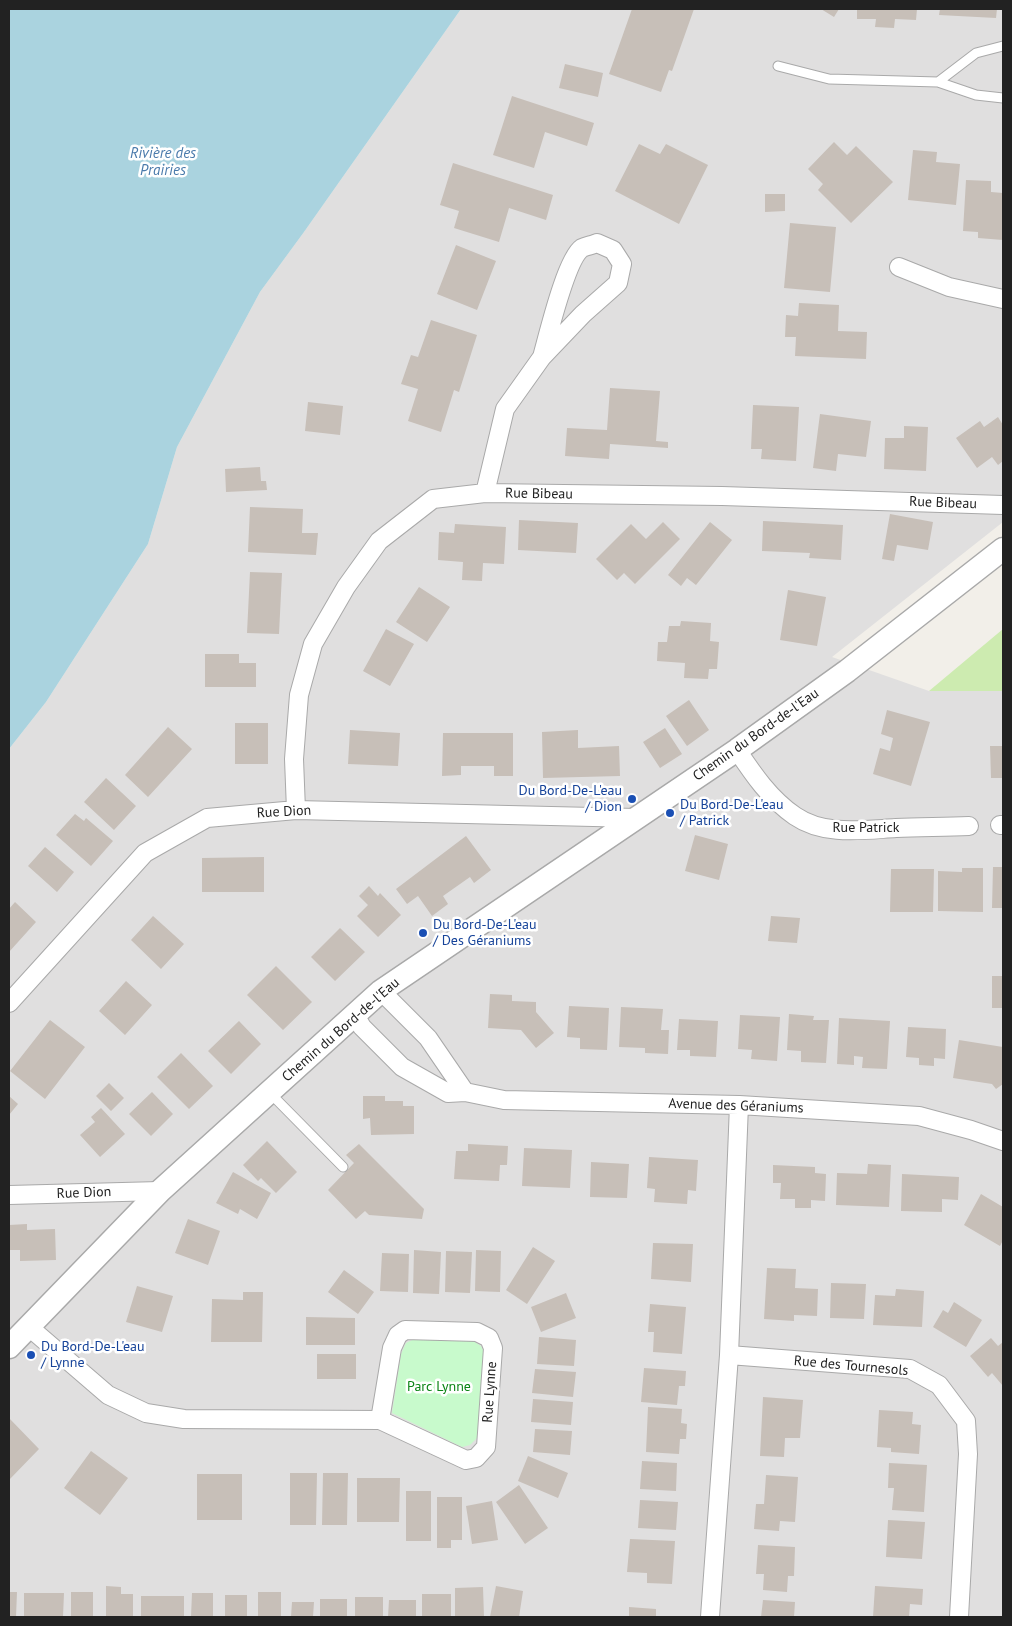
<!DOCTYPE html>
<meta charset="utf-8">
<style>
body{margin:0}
#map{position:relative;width:1012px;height:1626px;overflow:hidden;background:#f2efe9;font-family:"PT Sans",sans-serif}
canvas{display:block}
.frame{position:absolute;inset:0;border:10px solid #222;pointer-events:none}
</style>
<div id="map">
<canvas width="1012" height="1626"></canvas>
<div class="frame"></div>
</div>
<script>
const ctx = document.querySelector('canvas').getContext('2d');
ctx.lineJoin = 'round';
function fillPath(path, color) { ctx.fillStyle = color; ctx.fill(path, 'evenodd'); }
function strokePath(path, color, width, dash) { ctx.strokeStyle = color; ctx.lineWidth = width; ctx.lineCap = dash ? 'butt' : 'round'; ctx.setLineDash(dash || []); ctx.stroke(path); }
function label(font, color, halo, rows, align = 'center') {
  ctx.font = font + ' "PT Sans",sans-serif'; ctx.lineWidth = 5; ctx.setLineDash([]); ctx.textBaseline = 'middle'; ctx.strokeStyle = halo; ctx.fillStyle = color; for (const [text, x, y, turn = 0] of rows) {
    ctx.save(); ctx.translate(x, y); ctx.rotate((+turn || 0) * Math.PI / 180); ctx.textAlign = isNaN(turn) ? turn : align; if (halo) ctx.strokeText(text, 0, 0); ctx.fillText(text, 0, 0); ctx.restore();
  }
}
const residential = new Path2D(`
 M461 9H1003V522L832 657 929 691H1003V1617H9V749L46 702 148 544 177 447 260 292 304 232Z`);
const grass = new Path2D(`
 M1003 629V691H929Z`);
const park = new Path2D(`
 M412 1340H472L481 1346 485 1354 479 1436 470 1445 462 1447 392 1413 401 1354 406 1343Z`);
const water = new Path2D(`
 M9 9H461L304 232 260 292 177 447 148 544 46 702 9 749Z`);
const building = new Path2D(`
 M632 9H694L672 71 669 70 661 92 609 74Z
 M821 9H839L834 17Z
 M857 9H917L916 20 895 19 894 28 875 27 876 19H857Z
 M940 9H997L996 18 939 15Z
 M565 64 603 73 598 97 559 88Z
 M512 96 594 123 587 146 545 132 534 168 493 155Z
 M834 142 847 155 856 146 893 182 851 223 818 190 823 184 808 169Z
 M639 144 660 154 666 144 708 165 679 224 615 191Z
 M913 150 937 152 936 162 960 164 956 205 908 200Z
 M453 163 553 195 546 220 509 208 499 242 454 228 459 211 440 205Z
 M966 180 991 181V192L1003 193V240L978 238V232L963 231Z
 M765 194H785V211L765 212Z
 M790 223 836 227 830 292 784 288Z
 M456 245 496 261 477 310 437 294Z
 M799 303 839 305 838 331 867 332 866 359 795 356 796 337H785L786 315 798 316Z
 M431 320 477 335 459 392 454 390 441 432 408 421 418 389 401 384 411 355 418 357Z
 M610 388 660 391 656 441 668 442V448L610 444 609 459 565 456 567 428 607 430Z
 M308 402 343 406 340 435 305 431Z
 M753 405 799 407 796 461 761 459 762 449H751Z
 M820 414 871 421 866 457 838 454 836 471 813 468Z
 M998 417 1003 425V461L998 465 992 457 977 468 956 438 980 421 984 427Z
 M904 426 928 427 926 471 884 469 885 438H904Z
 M260 467 261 481H266L267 490 226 492 225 469Z
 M250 507 303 509 302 533H318L316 555 248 552Z
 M890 514 933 522 928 550 897 545 894 561 882 559Z
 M519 520 578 523 576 553 518 550Z
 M763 521 843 525 841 560 809 558 810 553 762 551Z
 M663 522 680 539 635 584 624 573 617 580 596 559 631 524 646 539Z
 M710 522 732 540 696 585 687 578 681 586 668 575Z
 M455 524 506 527 504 564 483 563 482 581 462 580 463 562 438 560 439 532 454 533Z
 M250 572 282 573 279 634 247 633Z
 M419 587 450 607 427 642 396 622Z
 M788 590 826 597 817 646 780 640Z
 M681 621 711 623 710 641 719 642 717 669H709L708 679 684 678 685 663 657 661 658 642H667L669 626H680Z
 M386 629 414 644 390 686 363 671Z
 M205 654H239V663H256V687H205Z
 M689 700 709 730 687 746 666 716Z
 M887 710 930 722 911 786 873 774 880 748 890 751 893 738 881 734Z
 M235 723H268V764H235Z
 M168 727 192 749 148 797 125 775Z
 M665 728 682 754 660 768 643 742Z
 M350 730 400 733 398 766 348 764Z
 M578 730V748L619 746 620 776 543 778 542 732Z
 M443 733H513V776H494V766H461V775L442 776Z
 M990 746H1003V778H991Z
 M106 778 136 806 114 830 84 802Z
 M75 814 84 821 86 818 113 841 91 866 56 835Z
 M695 835 728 844 719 880 685 871Z
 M466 836 491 870 474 883 470 877 443 896 448 904 432 916 418 896 407 904 396 889Z
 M45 847 74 872 57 892 28 866Z
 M264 857V892H202V858Z
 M993 867H1003V908H992Z
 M962 868H983V912L938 911V871L962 872Z
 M891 869H934L933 912H890Z
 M369 886 378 896 380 893 401 915 378 937 357 916 368 905 359 896Z
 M15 902 36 922 9 952V909Z
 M153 916 184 944 161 969 131 940Z
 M771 916 800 918 797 943 768 941Z
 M340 928 365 952 335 981 311 957Z
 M276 966 312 1002 283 1030 247 995Z
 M992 976H1003V1008H992Z
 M126 981 152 1005 125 1035 99 1011Z
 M490 994 512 995V1001L536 1002V1012L554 1033 536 1048 521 1030 488 1028Z
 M569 1006 609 1008 607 1050 580 1049V1038L567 1037Z
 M621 1007 663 1009 661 1030H669L668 1054 645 1053V1048L619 1047Z
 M789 1014 814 1016 813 1020H829L826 1063 801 1062V1051L787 1050Z
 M740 1015 780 1017 777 1061 751 1059 752 1050 738 1049Z
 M839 1018 890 1021 887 1069 862 1068 863 1057 854 1056V1065L837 1064Z
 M679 1019 718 1021 716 1057 690 1056V1050H677Z
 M50 1020 85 1047 45 1099 10 1071Z
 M239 1021 261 1044 231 1074 208 1051Z
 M908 1027 946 1029 945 1059 934 1058V1066L919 1065V1058L906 1057Z
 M959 1040 1003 1047V1084L996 1089 992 1084 953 1078Z
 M181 1053 213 1086 189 1109 157 1077Z
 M109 1083 124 1098 111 1111 96 1096Z
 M152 1092 173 1114 151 1136 129 1114Z
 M9 1096 18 1104 9 1115Z
 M363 1096H385V1101H403V1106H414V1134L371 1135 370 1118 363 1119Z
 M101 1108 125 1134 100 1157 80 1135 95 1122 91 1117Z
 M267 1141 297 1172 276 1193 261 1178 258 1181 243 1165Z
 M359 1144 424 1209 422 1219 369 1215 365 1211 356 1219 328 1190 354 1163 346 1155Z
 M468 1144 508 1146 507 1165H500L499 1181 454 1179 456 1151H468Z
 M524 1148 572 1150 570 1188 522 1186Z
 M649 1157 698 1160 696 1191 688 1190 687 1204 654 1202 655 1189 647 1188Z
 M591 1162 629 1164 627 1198 590 1197Z
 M868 1164 891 1165 889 1207 836 1205 837 1173 867 1174Z
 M773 1165 815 1167V1173L826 1174 825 1201 811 1200V1208H795V1199H780L781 1183H773Z
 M233 1172 271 1193 257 1219 240 1209 238 1214 216 1203Z
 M902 1174 959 1177 958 1200 942 1199V1212L901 1211Z
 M981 1194 1003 1207V1240L1000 1246 964 1225Z
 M188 1219 220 1231 208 1265 175 1253Z
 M27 1224V1230L55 1229 56 1260 20 1261V1250H9V1225Z
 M653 1243 693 1244 691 1282 651 1279Z
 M533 1247 555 1261 527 1304 506 1290Z
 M414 1250 441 1252 439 1294 413 1293Z
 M476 1250 501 1251 500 1292 475 1291Z
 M446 1251 472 1252 470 1293 445 1292Z
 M382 1253 409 1254 408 1292 380 1291Z
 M767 1268 796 1269 795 1288 818 1289 817 1316 794 1315V1321L764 1319Z
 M344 1270 374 1292 358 1314 328 1292Z
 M831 1283 866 1284 864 1319 830 1318Z
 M137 1286 173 1296 162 1332 126 1322Z
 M896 1289 924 1291 922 1327 873 1325 875 1295 895 1296Z
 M243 1292H263L262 1342H211L212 1299 243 1300Z
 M566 1293 576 1318 541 1332 531 1307Z
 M954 1302 982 1320 966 1347 933 1327 943 1310 948 1313Z
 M650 1304 686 1307 682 1354 653 1352 654 1332H648Z
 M306 1317 355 1318V1345H306Z
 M539 1337 576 1340 574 1366 537 1364Z
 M991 1338 998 1346 1003 1342V1386L992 1373 988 1377 970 1356Z
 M317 1354H356V1379H317Z
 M644 1368 686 1371 685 1386H679L677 1405 641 1402Z
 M535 1369 576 1372 573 1397 532 1393Z
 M763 1397 803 1400 800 1438H785L784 1457 760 1456Z
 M533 1399 573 1402 571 1425 531 1422Z
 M648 1407 682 1409 681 1423 687 1424 686 1439H680L679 1454 646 1452Z
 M879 1410 913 1412 912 1424 921 1425 919 1454 891 1452V1448L877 1447Z
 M9 1418 39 1449 9 1480Z
 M535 1429 572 1431 570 1455 533 1452Z
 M91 1451 128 1478 100 1515 64 1488Z
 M528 1456 568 1473 558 1498 518 1481Z
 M642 1461 677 1463 676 1491 640 1489Z
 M889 1463 927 1465 924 1512 892 1510 894 1488H888Z
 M290 1473H317L316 1525H290Z
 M323 1473H348L347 1525H322Z
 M197 1474H242V1520H197Z
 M766 1475 798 1477 795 1522 780 1521 779 1531 754 1529 756 1504H764Z
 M357 1478H400L399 1522H357Z
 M519 1485 548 1528 525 1544 496 1502Z
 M406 1491H431V1541H406Z
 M437 1497H462V1540H451V1548H437Z
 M640 1500 678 1502 676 1530 638 1528Z
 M492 1501 498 1540 472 1544 466 1506Z
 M888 1520 925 1522 922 1559 886 1557Z
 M630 1539 675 1541 672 1584 647 1583V1573L627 1572Z
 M758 1545 795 1547 794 1576H788L787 1592 763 1590 764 1574H756Z
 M106 1586 121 1587V1594H133V1617H106Z
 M496 1586 523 1591 519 1617H490Z
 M875 1586 923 1589 922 1605 910 1604 909 1617H873Z
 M483 1587 484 1617H455V1588Z
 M9 1592H17L16 1617H9Z
 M71 1592H93V1617H71Z
 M258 1592H281V1617H258Z
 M24 1593H64L63 1617H24Z
 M192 1593H213V1617H191Z
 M422 1594H451V1617H422Z
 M225 1595H247V1617H225Z
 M141 1596H184V1617H141Z
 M355 1597H383V1617H355Z
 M320 1599H347V1617H320Z
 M389 1600H416V1617H388Z
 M763 1600 795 1602 794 1617H761Z
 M292 1602H314L313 1617H291Z
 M629 1607 656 1609V1617H629Z`);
const service = new Path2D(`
 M778 66 829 79 938 82 976 95 1003 98
 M938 82 976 53 1003 46
 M269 1092 343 1167`);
const minor = new Path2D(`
 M899 267 949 287 1003 299
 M485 493 505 409 542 357 583 314 618 283 622 264 613 250 597 243C593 245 586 246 582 248 566 259 548 336 542 357
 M737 750C753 774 770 799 795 816 824 836 862 830 896 828 920 827 944 827 969 826
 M296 810 294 759 299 695 313 644 346 587 379 541 433 499 485 493 722 496 1003 505
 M1000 825H1003
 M381 991 428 1038 465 1092
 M9 1003 145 853 207 818 296 810 636 818
 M355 1015 362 1027 402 1067 448 1093 465 1092 504 1100 739 1105 919 1116 971 1130 1003 1141
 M9 1195 160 1191
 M29 1327 108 1395 146 1413 184 1419 380 1420 466 1460 476 1458 486 1447 493 1348 489 1338 477 1332 405 1330 398 1335 392 1348 380 1420
 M729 1355 910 1369 939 1385 966 1421 968 1454 959 1617
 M710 1617 729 1355 739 1105`);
const tertiary = new Path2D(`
 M9 1347 160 1191 381 991 737 750 847 671 1003 549`);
const markers = [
 [632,799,5,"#1a4fb4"],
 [670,813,5,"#1a4fb4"],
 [423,933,5,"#1a4fb4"],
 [31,1355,5,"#1a4fb4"]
];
const streetNames = [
 ["Rue Bibeau",539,494,1],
 ["Rue Bibeau",943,503,2],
 ["Chemin du Bord-de-l'Eau",756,735,-35],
 ["Rue Dion",284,812,-3],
 ["Rue Patrick",866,828],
 ["Chemin du Bord-de-l'Eau",341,1030,-41],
 ["Avenue des Géraniums",736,1106,2],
 ["Rue Dion",84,1193,-2],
 ["Rue des Tournesols",851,1366,5],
 ["Rue Lynne",490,1392,-86]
];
const transitNames = [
 ["Du Bord-De-L'eau",622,791,"right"],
 ["/ Dion",622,807,"right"],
 ["Du Bord-De-L'eau",680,805],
 ["/ Patrick",680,821],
 ["Du Bord-De-L'eau",433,925],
 ["/ Des Géraniums",433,941],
 ["Du Bord-De-L'eau",41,1347],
 ["/ Lynne",41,1363]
];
const parkNames = [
 ["Parc Lynne",439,1387]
];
const waterNames = [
 ["Rivière des",163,154],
 ["Prairies",163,171]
];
fillPath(residential, '#e0dfdf');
fillPath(grass, '#cdebb0');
fillPath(park, '#c8facc');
fillPath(water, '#aad3df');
fillPath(building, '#c7bfb8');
strokePath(service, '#a9a9a9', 11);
strokePath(minor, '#a9a9a9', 20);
strokePath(tertiary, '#a9a9a9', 25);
strokePath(service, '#fff', 9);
strokePath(minor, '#fff', 18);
strokePath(tertiary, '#fff', 22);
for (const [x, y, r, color] of markers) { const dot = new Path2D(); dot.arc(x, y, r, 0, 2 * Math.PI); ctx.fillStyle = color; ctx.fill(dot); strokePath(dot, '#fff', 2); }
label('14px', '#222', '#fff', streetNames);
label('14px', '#164399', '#fff', transitNames, 'left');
label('14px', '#0c8416', '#fff', parkNames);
label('italic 15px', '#4a7aab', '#fff', waterNames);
</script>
